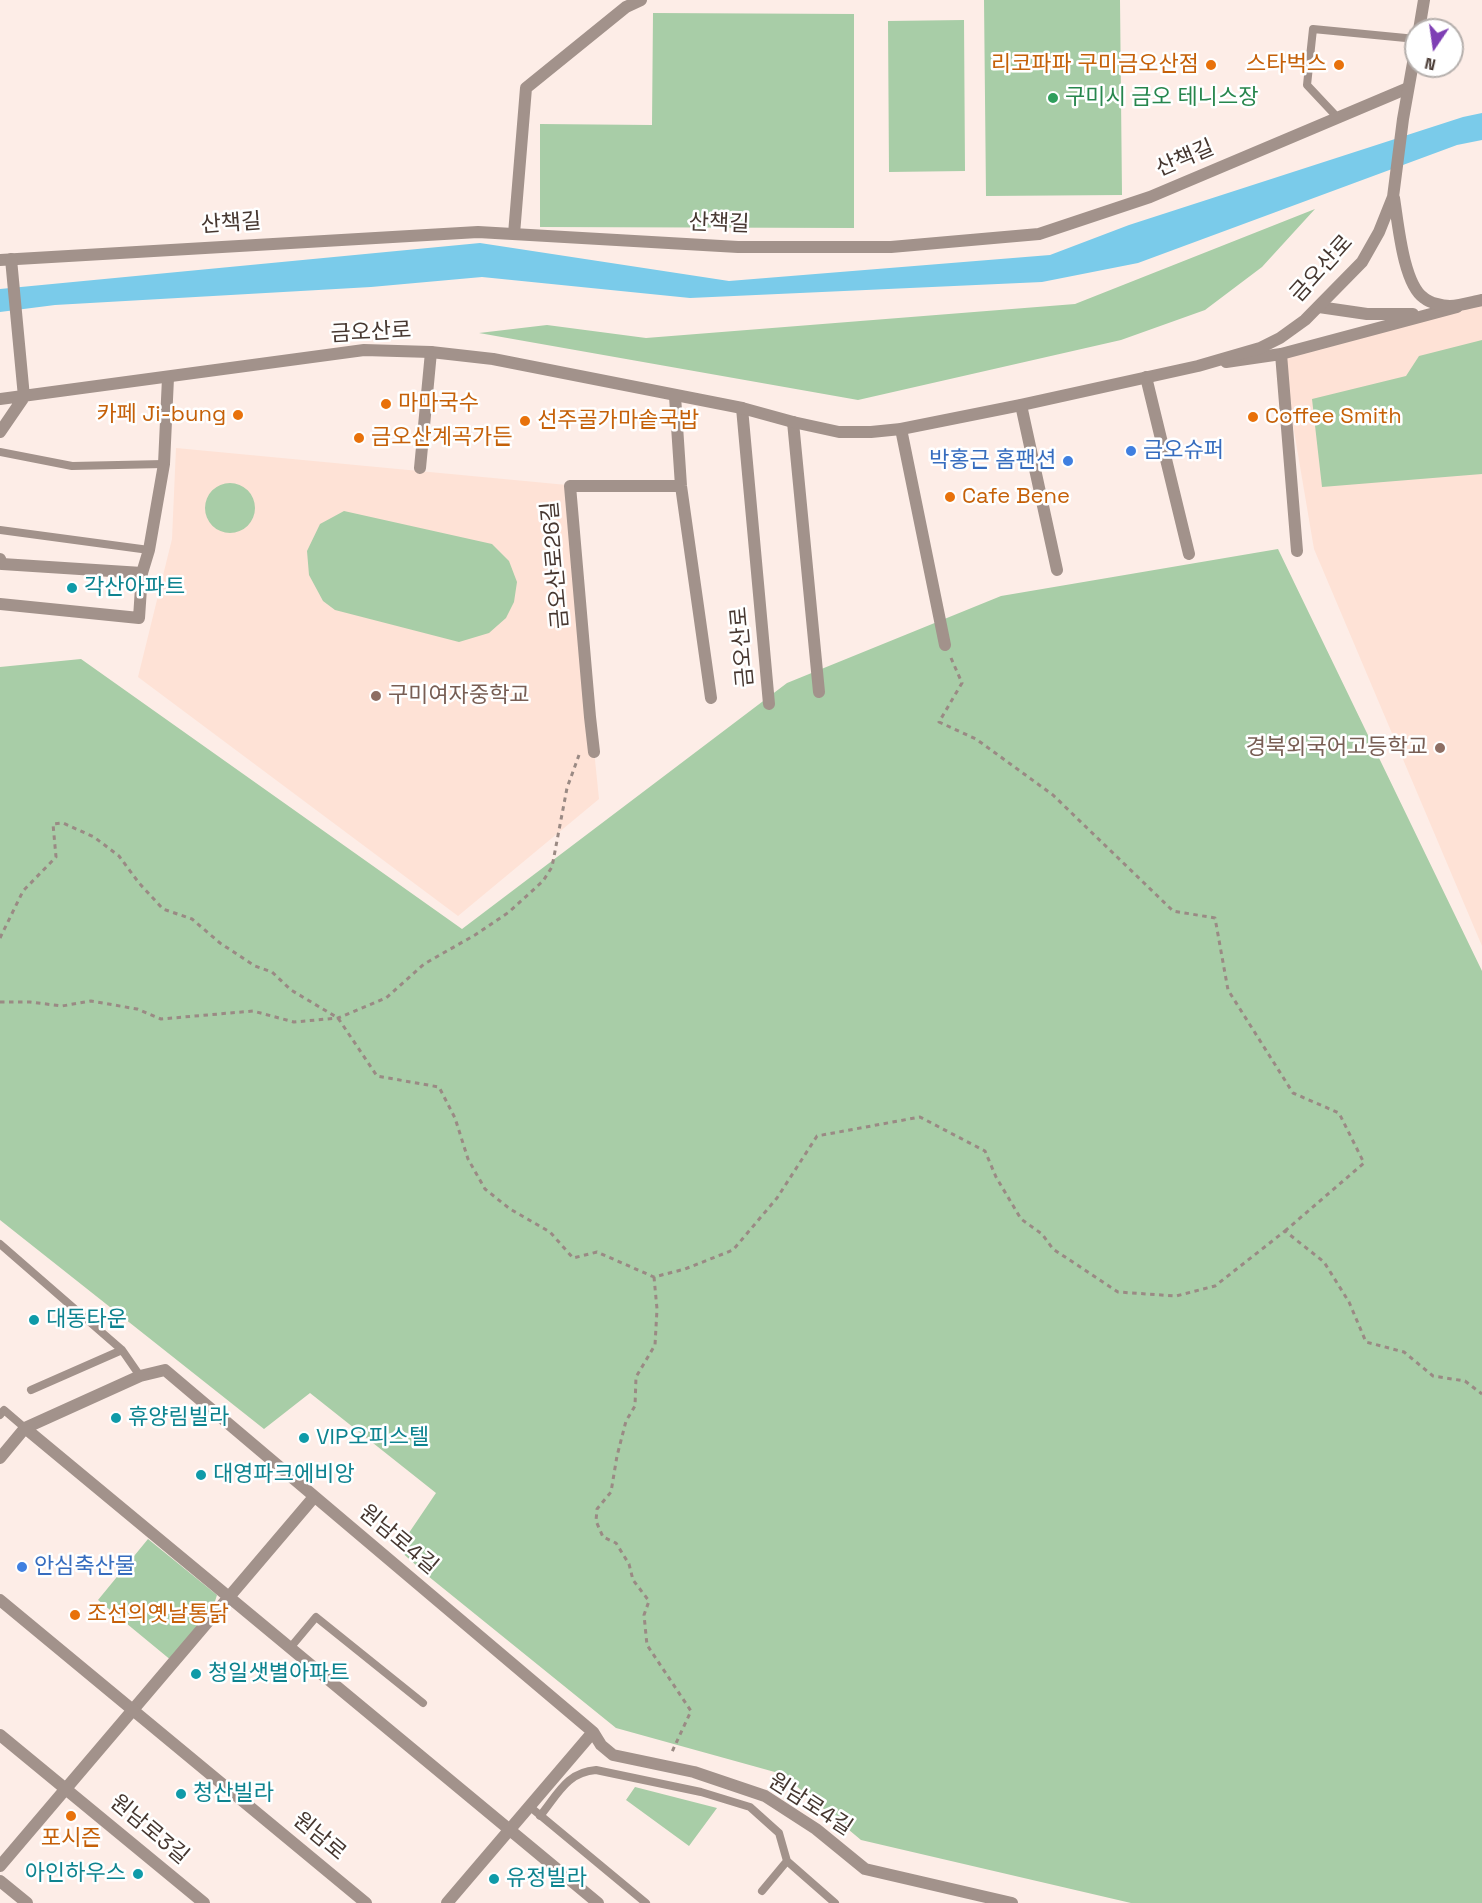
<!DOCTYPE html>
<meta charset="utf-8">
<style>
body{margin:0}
#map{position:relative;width:1482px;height:1903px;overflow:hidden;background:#fdede7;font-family:"Space Grotesk",sans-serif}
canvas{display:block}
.north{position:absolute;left:1404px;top:18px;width:60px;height:60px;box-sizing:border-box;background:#fff;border:2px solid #b5afac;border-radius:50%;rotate:193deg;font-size:16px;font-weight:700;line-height:24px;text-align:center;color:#463730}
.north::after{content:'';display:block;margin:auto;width:21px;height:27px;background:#7e3fb4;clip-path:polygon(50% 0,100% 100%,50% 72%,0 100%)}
</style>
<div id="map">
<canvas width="1482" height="1903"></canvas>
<div class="north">N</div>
</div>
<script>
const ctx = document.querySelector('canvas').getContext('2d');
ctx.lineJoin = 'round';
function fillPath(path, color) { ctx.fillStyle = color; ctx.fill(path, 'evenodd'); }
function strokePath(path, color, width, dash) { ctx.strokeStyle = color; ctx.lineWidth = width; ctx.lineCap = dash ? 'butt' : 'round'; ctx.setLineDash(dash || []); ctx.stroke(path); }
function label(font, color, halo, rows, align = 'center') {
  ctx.font = font + ' "Space Grotesk","Noto Sans KR",sans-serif'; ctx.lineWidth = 5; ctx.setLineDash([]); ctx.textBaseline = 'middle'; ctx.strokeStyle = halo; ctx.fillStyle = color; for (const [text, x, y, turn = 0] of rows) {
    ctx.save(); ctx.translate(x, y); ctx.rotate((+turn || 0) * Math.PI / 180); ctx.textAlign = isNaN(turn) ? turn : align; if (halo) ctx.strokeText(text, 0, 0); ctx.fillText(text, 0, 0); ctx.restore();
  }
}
const built = new Path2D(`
 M1482 302V946L1314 549 1281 354Z
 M176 448 567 485 599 799 458 916 138 677 172 539Z`);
const green = new Path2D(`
 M984 0H1120L1122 195 986 196Z
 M653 13 854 14V228L540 227V124L652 125Z
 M964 20 965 171 889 172 888 21Z
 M1315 209 1262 267 1205 310 1121 340 858 400 479 333 547 325 646 338 1075 304Z
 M1482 340V474L1322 487 1312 399 1406 376 1419 356Z
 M205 508a25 25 0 1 1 50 0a25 25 0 1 1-50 0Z
 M344 511 492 544 509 561 517 582 514 602 506 618 489 633 459 642 335 610 323 601 309 575 307 551 320 524Z
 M1278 549 1482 971V1903H1131L861 1840 782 1774 616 1728 428 1576 398 1549 436 1493 310 1393 264 1429 0 1220V667L81 659 462 929 787 683 1001 596Z
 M148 1539 217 1595 211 1614 172 1661 98 1600Z
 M635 1787 717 1808 689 1846 626 1800Z`);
const water = new Path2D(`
 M1482 113V140L1457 145 1138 263 1042 282 690 298 482 277 371 287 55 305 0 312V289L480 243 729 281 1050 255 1129 225 1463 117Z`);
const path = new Path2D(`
 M951 658 962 683 939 722 976 739 1053 795 1173 911 1215 918 1228 990 1293 1093 1339 1113 1364 1163 1285 1231
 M0 938 23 891 56 857 53 824 63 823 94 837 119 856 139 883 163 909 192 919 220 943 255 966 272 972 291 990 338 1018 377 1076 439 1087 455 1118 468 1159 485 1189 510 1209 550 1232 573 1258 597 1252 654 1277 685 1269 733 1250 777 1198 817 1136 920 1117 985 1151 996 1177 1021 1219 1042 1234 1053 1249 1118 1292 1176 1296 1215 1286 1285 1231 1324 1262 1349 1302 1366 1342 1404 1352 1433 1376 1465 1381 1482 1394
 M0 1002H30L62 1006 91 1001 137 1009 161 1019 253 1011 294 1022 338 1018 386 998 424 964 475 935 509 912 543 881 552 867 567 788 579 755
 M654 1277 657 1309 655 1345 636 1377 635 1406 626 1421 617 1456 611 1492 597 1509 596 1521 603 1537 616 1543 629 1564 633 1580 649 1601 644 1615 647 1645 691 1711 671 1754`);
const service = new Path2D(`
 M1338 118 1307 85 1313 29 1416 39
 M0 452 72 466 164 464
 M0 530 149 550
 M0 1244 122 1350 140 1376
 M31 1390 122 1350
 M0 1415 4 1410 25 1428
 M290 1648 316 1617 423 1703
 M529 1806 646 1903
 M540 1816C558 1794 567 1772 596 1770L701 1792 750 1807 779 1833 787 1861
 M762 1891 787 1861 835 1903`);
const minor = new Path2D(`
 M514 234 526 88 626 7 641 0
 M0 260 478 232 738 247H891L1039 234 1150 197 1408 88
 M1319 307 1367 314H1413
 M1281 354 1297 551
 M1226 362 1281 354 1457 307
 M1146 377 1189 554
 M675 396 681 486 711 698
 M1021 405 1057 570
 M742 408 769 704
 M793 422 819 692
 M901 429 945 645
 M420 468 431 352
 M0 559 2 564 142 573
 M0 604 139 618 142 573 149 550 164 464 168 378
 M594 752 590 717 570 486H681
 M25 1428 598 1903
 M0 1458 25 1428 140 1376 165 1370 593 1732 601 1745 613 1755 694 1772 765 1796 816 1829 865 1869 1012 1903
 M0 1735 204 1903
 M0 1866 314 1497
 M0 1881 27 1903
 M447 1903 593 1732`);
const tertiary = new Path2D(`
 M1419 30 1424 0
 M1394 198C1398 222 1403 284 1424 298 1430 303 1442 306 1450 306 1460 306 1472 302 1482 300
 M0 399 364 350 431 352 493 359 742 408 793 422 839 432H871L901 429 1021 405 1198 366 1260 348 1280 338 1305 320 1362 262 1379 232 1393 197 1403 119 1416 46
 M0 432 24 397 11 259
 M0 1600 366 1903`);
const markers = [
 [1211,65,6,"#e8710a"],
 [1339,65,6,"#e8710a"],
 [1053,98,6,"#2e9e5b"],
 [386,404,6,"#e8710a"],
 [238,415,6,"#e8710a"],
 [1253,417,6,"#e8710a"],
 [525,421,6,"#e8710a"],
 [359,438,6,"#e8710a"],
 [1131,451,6,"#3f7fe0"],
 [1068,461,6,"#3f7fe0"],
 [950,497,6,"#e8710a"],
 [72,588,6,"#0f9aa8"],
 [376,696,6,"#8d6e63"],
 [1440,748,6,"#8d6e63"],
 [34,1320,6,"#0f9aa8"],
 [116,1418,6,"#0f9aa8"],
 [304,1438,6,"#0f9aa8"],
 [201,1475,6,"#0f9aa8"],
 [22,1567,6,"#3f7fe0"],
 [75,1615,6,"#e8710a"],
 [196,1674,6,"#0f9aa8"],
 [181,1794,6,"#0f9aa8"],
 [71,1816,6,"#e8710a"],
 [138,1874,6,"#0f9aa8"],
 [494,1879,6,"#0f9aa8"]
];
const foodNames = [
 ["리코파파 구미금오산점",1199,65,"right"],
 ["스타벅스",1327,65,"right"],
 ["마마국수",398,404],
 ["카페 Ji-bung",226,415,"right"],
 ["Coffee Smith",1265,417],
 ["선주골가마솥국밥",537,421],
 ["금오산계곡가든",371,438],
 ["Cafe Bene",962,497],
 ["조선의옛날통닭",87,1615],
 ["포시즌",71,1839,"center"]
];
const leisureNames = [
 ["구미시 금오 테니스장",1065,98]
];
const streetNames = [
 ["산책길",1185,159,-23],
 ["산책길",231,224,-4],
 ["산책길",719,224,2],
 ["금오산로",1322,269,-48],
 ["금오산로",371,333,-3],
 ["금오산로26길",556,565,-95],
 ["금오산로",743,647,-95],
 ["원남로4길",398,1540,40],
 ["원남로4길",810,1805,33],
 ["원남로3길",149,1830,40],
 ["원남로",319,1837,40]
];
const shopNames = [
 ["금오슈퍼",1143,451],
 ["박홍근 홈팬션",1056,461,"right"],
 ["안심축산물",34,1567]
];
const cultureNames = [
 ["각산아파트",84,588],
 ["대동타운",46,1320],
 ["휴양림빌라",128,1418],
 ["VIP오피스텔",316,1438],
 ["대영파크에비앙",213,1475],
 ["청일샛별아파트",208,1674],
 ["청산빌라",193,1794],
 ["아인하우스",126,1874,"right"],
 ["유정빌라",506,1879]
];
const educationNames = [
 ["구미여자중학교",388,696],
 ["경북외국어고등학교",1428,748,"right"]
];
fillPath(built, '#fee2d6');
fillPath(green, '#a8cda7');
fillPath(water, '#7acbea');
strokePath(path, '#9a8a84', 3, [4.5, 4.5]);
strokePath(service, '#a2928b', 8);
strokePath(minor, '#a2928b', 12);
strokePath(tertiary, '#a2928b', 12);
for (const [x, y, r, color] of markers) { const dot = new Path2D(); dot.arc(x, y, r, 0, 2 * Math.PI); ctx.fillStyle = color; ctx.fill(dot); strokePath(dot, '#fff', 2); }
label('22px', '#c56008', '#fff', foodNames, 'left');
label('22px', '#27864d', '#fff', leisureNames, 'left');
label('22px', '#463730', '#fff', streetNames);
label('22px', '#366cbe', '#fff', shopNames, 'left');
label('22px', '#0d838f', '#fff', cultureNames, 'left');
label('22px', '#785e54', '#fff', educationNames, 'left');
</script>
